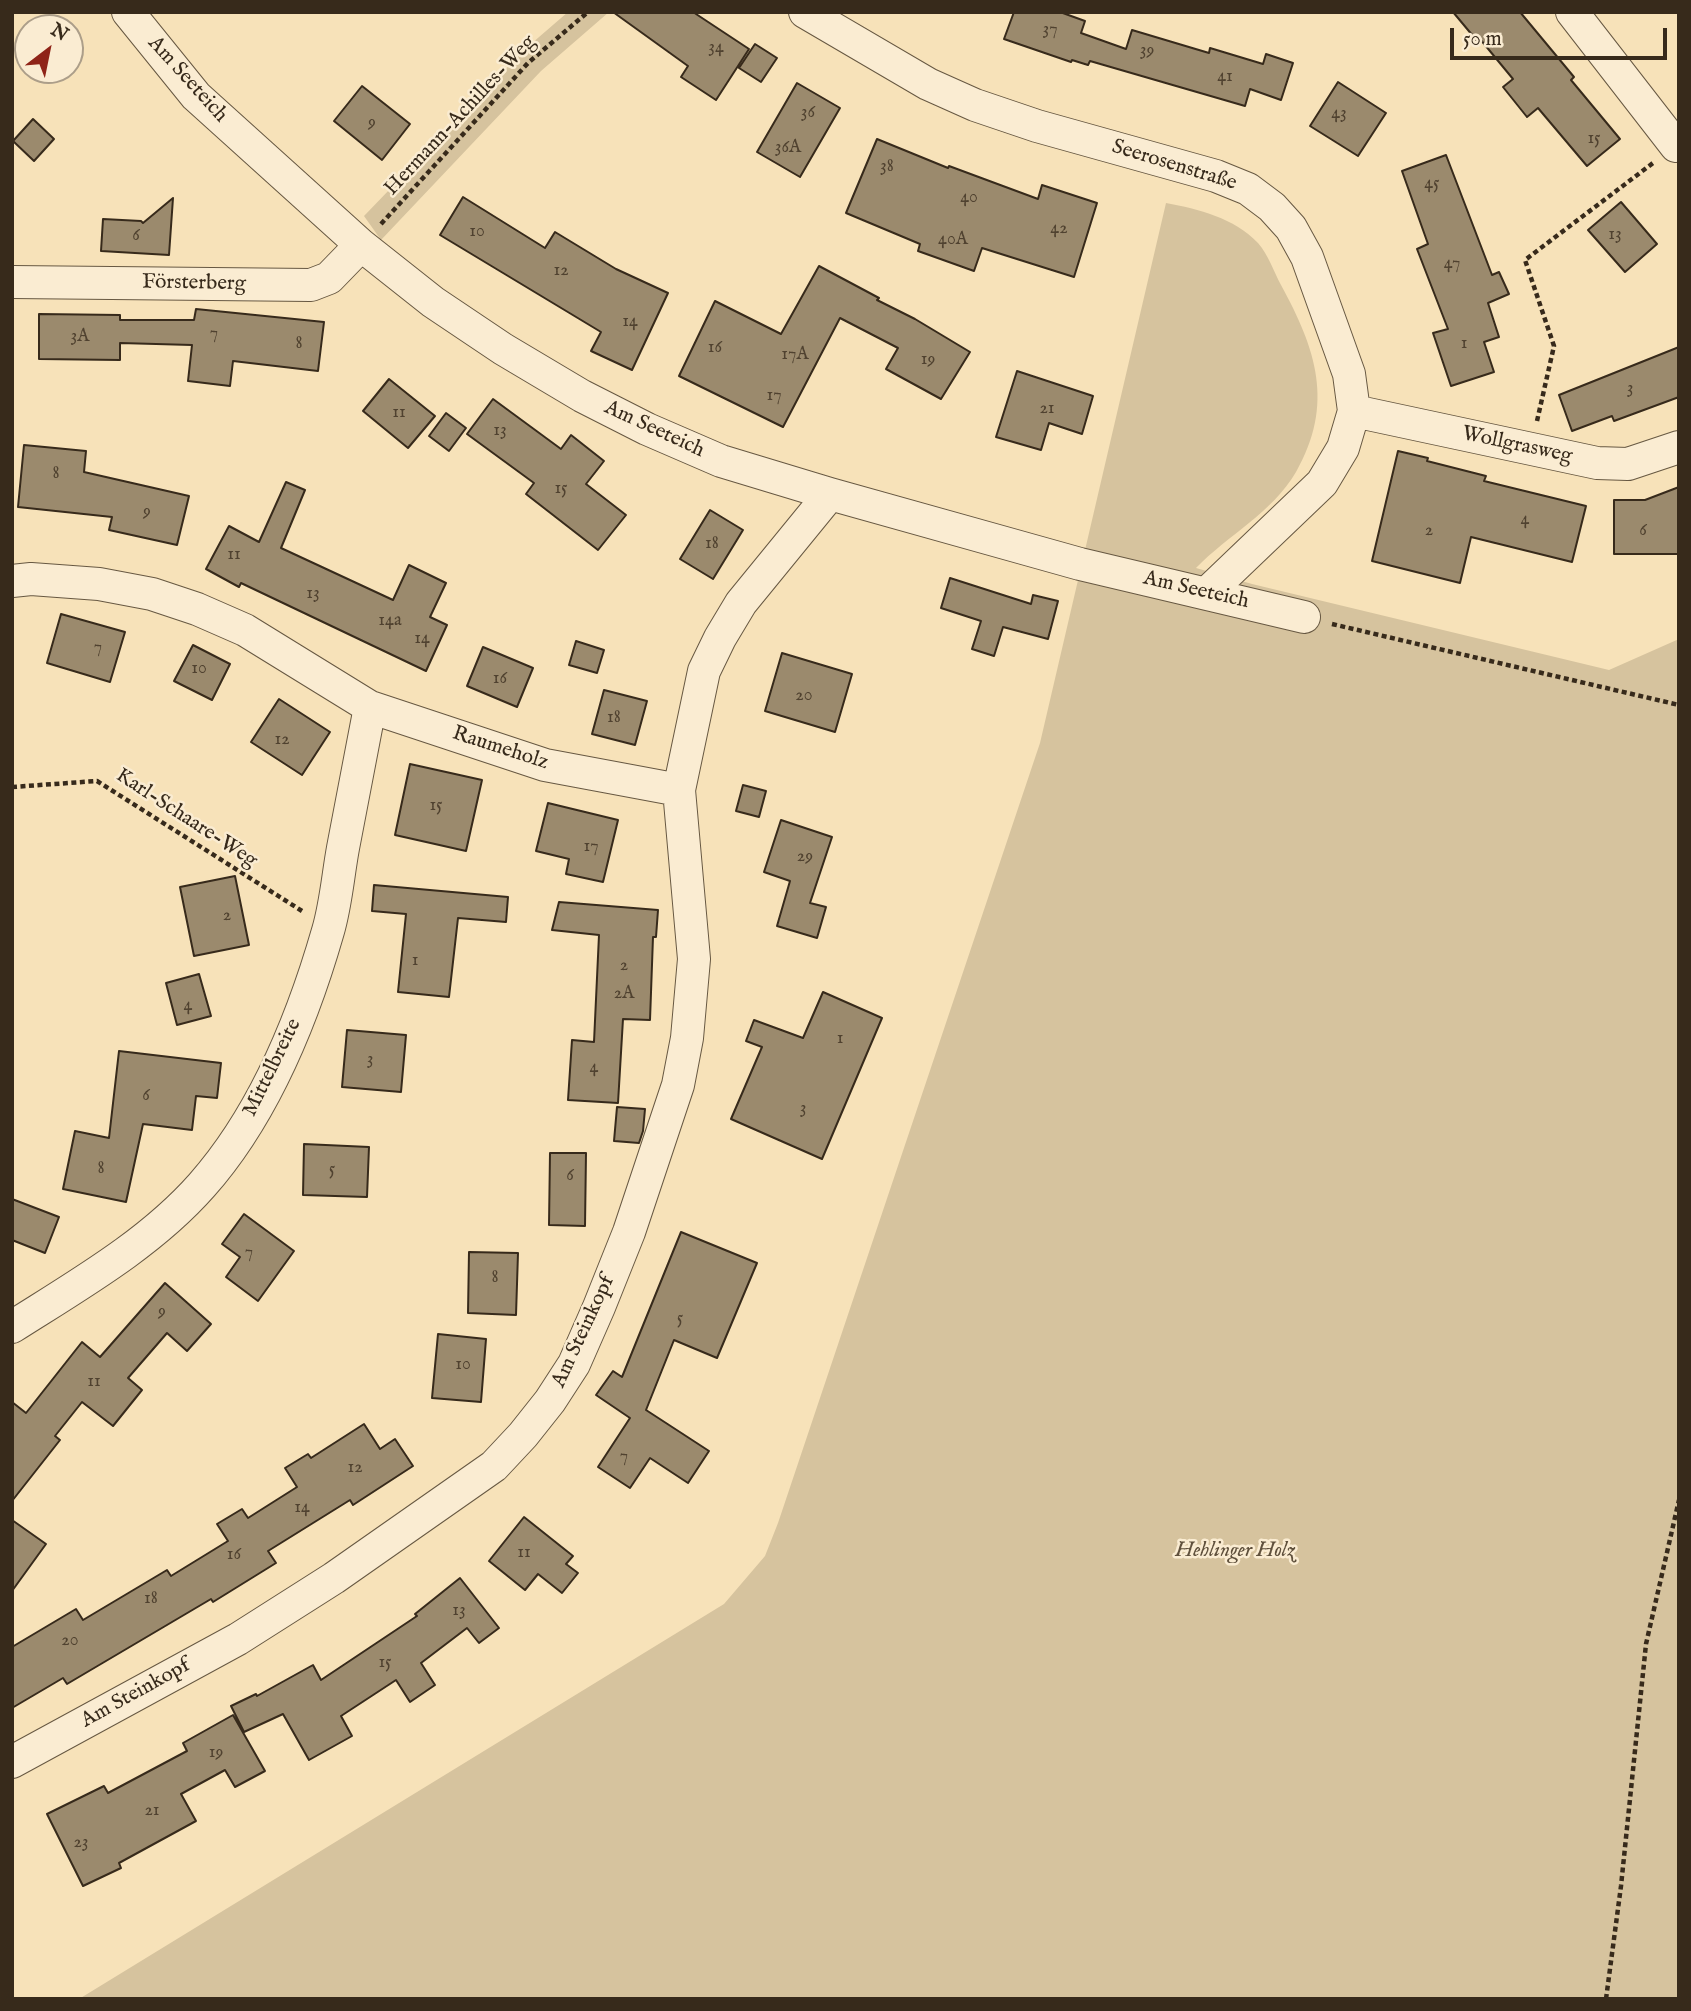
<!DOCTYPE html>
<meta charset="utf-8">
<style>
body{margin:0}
#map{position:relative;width:1691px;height:2011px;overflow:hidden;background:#f7e2b9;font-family:"IM FELL English",serif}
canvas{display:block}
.frame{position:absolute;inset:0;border:14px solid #372a1b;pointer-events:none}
.north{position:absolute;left:14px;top:14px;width:70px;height:70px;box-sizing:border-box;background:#faecd2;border:2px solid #ac9e89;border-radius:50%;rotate:32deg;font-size:19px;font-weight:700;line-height:28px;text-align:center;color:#372a1b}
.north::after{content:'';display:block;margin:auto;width:24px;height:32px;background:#8f2418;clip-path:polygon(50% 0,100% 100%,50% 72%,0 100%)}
.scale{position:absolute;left:1450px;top:28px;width:217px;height:32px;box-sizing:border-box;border:4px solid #372a1b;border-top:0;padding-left:9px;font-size:21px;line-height:24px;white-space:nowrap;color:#372a1b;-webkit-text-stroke:5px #faecd2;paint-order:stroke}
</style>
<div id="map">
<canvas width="1691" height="2011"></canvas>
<div class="frame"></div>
<div class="north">N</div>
<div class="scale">50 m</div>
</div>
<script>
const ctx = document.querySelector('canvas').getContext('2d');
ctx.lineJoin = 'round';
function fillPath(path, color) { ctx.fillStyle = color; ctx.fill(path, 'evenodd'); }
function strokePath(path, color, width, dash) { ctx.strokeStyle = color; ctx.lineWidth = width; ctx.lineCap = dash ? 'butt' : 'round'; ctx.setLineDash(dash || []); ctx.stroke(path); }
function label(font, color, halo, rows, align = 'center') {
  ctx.font = font + ' "IM FELL English",serif'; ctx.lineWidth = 5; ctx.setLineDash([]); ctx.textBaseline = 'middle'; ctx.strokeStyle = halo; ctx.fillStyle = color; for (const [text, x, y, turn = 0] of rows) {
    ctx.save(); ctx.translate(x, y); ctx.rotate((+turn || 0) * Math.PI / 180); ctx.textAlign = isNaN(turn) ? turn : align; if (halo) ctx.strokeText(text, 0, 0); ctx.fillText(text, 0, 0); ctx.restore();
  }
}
const green = new Path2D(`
 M568 12H609L541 71 381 240 364 216 524 50Z
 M1166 203C1199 209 1234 218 1258 243 1268 254 1274 272 1281 285 1316 349 1335 404 1296 472 1272 513 1228 535 1196 568L1252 584 1609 670 1679 639V1999H79L724 1604 765 1556 778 1523 1040 743Z`);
const building = new Path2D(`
 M613 12H693L749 49 716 100 681 77 688 66Z
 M1014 12H1060L1085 21 1081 33 1126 49 1132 30 1209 53 1210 48 1263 64 1266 54 1293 63 1281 100 1250 89 1245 106 1090 61 1088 65 1072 60 1071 62 1004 39Z
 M1453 12H1520L1574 77 1571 80 1620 139 1587 166 1538 108 1527 117 1503 87 1513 79 1480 39 1478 42Z
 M755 44 777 58 761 82 739 68Z
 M1338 82 1386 113 1358 156 1310 126Z
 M797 83 840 108 800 177 757 152Z
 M362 86 410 124 382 160 334 121Z
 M33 119 54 139 34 161 13 141Z
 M877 139 948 168 949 166 1038 199 1042 185 1097 203 1074 277 982 248 974 271 918 251 920 244 846 213Z
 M1446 155 1492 275 1499 272 1509 294 1488 303 1499 337 1484 342 1494 372 1451 386 1433 333 1448 329 1417 249 1428 244 1402 171Z
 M463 197 545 248 555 232 616 269 668 293 632 370 591 351 601 332 440 235Z
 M173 198 169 255 101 251 103 219 141 221 143 223Z
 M1621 202 1657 244 1625 272 1588 230Z
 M819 266 879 298 877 300 915 319 970 352 941 399 886 369 898 348 840 318 783 427 679 376 715 301 781 334Z
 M196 309 324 322 318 371 233 361 230 386 188 381 192 345 120 343V360L39 359V314L120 315V320H194Z
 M1679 347V397L1614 421 1612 416 1572 431 1559 395Z
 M1017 371 1093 396 1082 434 1049 423 1041 450 996 437Z
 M389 379 435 416 408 448 363 411Z
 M493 399 561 449 571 435 604 461 586 484 626 515 598 550 526 494 534 483 467 434Z
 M446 413 466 428 449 451 429 436Z
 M24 445 86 451 84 472 189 496 177 545 109 530 112 517 18 507Z
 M1398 451 1428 458 1427 461 1486 476 1484 481 1586 506 1572 562 1471 537 1460 583 1372 561Z
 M286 482 305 490 281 548 393 600 409 565 446 583 430 617 447 625 426 671 241 583 239 587 206 569 229 526 259 542Z
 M1679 487V554H1614V500H1645Z
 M710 510 743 530 713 579 680 559Z
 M950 578 1031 604 1033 595 1058 601 1048 639 1003 627 994 656 972 649 981 621 941 608Z
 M61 614 125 632 110 682 47 663Z
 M576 641 604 650 597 673 569 665Z
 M193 645 230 664 212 700 174 681Z
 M483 647 533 668 517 707 467 686Z
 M782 653 852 674 835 732 765 711Z
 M604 690 647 701 635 745 592 734Z
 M279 699 330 732 302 775 251 742Z
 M410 764 482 780 466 851 395 835Z
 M743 785 766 791 759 817 736 811Z
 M548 803 618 820 603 882 566 874 569 859 536 851Z
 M781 820 832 837 810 903 826 907 817 938 777 926 790 881 764 872Z
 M235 876 249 945 194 956 180 887Z
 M374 885 508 897 506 922 458 918 449 997 398 992 406 914 372 911Z
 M559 902 658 910 656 937H653L650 1020 623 1019 618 1103 568 1100 572 1040 594 1042 599 935 552 930Z
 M199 974 211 1016 177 1025 166 983Z
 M823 992 882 1018 822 1159 731 1119 762 1047 746 1041 754 1020 803 1038Z
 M347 1030 406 1035 401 1092 342 1087Z
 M119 1051 221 1063 217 1098 196 1096 192 1130 143 1124 126 1202 63 1189 75 1131 109 1138Z
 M617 1107 645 1109 643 1131 639 1143 614 1141Z
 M304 1144 369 1147 367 1197 303 1195Z
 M550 1153H586L585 1226 549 1225Z
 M12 1199 59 1217 45 1253 12 1240Z
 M244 1214 294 1251 258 1301 226 1277 240 1257 222 1244Z
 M681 1232 757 1263 717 1358 674 1340 646 1410 709 1451 688 1483 650 1458 630 1488 598 1467 630 1418 596 1395 613 1371 622 1377Z
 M469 1252 518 1253 516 1315 468 1313Z
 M165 1283 211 1324 187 1351 167 1333 128 1378 142 1390 113 1426 82 1402 55 1436 60 1440 12 1501V1402L26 1413 82 1342 100 1357Z
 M438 1334 486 1339 481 1402 432 1398Z
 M364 1424 380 1449 395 1439 413 1466 353 1505 350 1500 268 1551 276 1563 213 1602 211 1599 67 1684 63 1678 12 1708V1647L76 1609 83 1620 167 1570 171 1576 228 1541 217 1524 242 1509 248 1518 297 1487 285 1468 308 1454 311 1458Z
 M524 1517 573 1556 566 1564 578 1573 562 1593 538 1574 525 1590 489 1561Z
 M12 1520 46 1544 12 1591Z
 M460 1578 499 1628 479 1643 467 1628 421 1663 435 1685 410 1702 396 1680 341 1716 352 1736 309 1760 283 1714 244 1732 231 1706 256 1694 257 1696 313 1665 321 1680 417 1616 415 1614Z
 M233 1715 265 1771 235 1787 225 1770 181 1794 196 1821 119 1863 121 1868 83 1886 47 1814 104 1786 108 1793 187 1751 183 1743Z`);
const path = new Path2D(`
 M381 224 528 63 588 12
 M1537 421 1554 346 1525 260 1653 163
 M1332 624 1679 705
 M12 787 97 781 302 911
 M1606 1999 1621 1886 1646 1644 1679 1500`);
const minor = new Path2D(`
 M128 12 196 96 361 245 433 302 503 349 582 396 647 429 721 461 830 494 1080 564 1304 617
 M805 12 928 84 975 105 1037 126 1216 176 1248 189 1272 207 1291 228 1307 257 1349 374 1354 411 1343 448 1322 483 1207 593
 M1572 12 1676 146 1679 144
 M12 282 311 285 329 278 361 245
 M1354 411 1597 463 1628 464 1679 447
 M12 581 31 579 99 584 152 594 197 609 245 630 370 707 545 765 679 790
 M12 1327C78 1285 150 1244 202 1185 263 1116 303 1018 328 931 336 904 338 875 343 848 352 801 361 754 370 707
 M12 1762 238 1639 334 1578 494 1466 523 1435 550 1401 574 1364 599 1307 629 1232 678 1085 687 1038 694 959 679 790 704 671 720 638 741 603 830 494`);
const numberNames = [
 ["37",1050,30],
 ["34",716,48],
 ["39",1147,51],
 ["41",1225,77],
 ["36",808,113],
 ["43",1339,114],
 ["9",372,123],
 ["15",1594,139],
 ["36A",788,148],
 ["38",887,167],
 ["45",1432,184],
 ["40",969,198],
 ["42",1059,229],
 ["10",477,232],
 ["13",1615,235],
 ["6",136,236],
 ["40A",953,240],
 ["47",1452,264],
 ["12",561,271],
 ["14",630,322],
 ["7",214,334],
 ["3A",80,337],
 ["8",299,344],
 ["1",1464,344],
 ["16",715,348],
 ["17A",795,355],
 ["19",928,360],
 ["3",1630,389],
 ["17",774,396],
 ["21",1047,409],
 ["11",399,413],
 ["13",500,431],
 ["8",56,474],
 ["15",561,489],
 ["9",147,512],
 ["4",1525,520],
 ["2",1429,531],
 ["6",1643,531],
 ["18",712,544],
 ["11",234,555],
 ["13",313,594],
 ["14a",390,621],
 ["14",422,639],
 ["7",98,648],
 ["10",199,669],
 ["16",500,679],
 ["20",804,696],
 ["18",614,718],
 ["12",282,740],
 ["15",436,806],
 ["17",591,847],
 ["29",805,857],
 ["2",227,916],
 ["1",415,961],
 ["2",624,966],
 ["2A",624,994],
 ["4",188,1006],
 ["1",840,1039],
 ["3",370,1060],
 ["4",594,1068],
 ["6",146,1096],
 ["3",803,1109],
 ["8",101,1169],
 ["5",332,1170],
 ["6",570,1176],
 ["7",249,1253],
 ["8",495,1278],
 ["9",162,1312],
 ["5",680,1319],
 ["10",463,1365],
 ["11",94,1382],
 ["7",624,1457],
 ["12",355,1468],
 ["14",302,1508],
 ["11",524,1553],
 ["16",234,1555],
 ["18",151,1599],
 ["13",459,1611],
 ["20",70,1641],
 ["15",385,1663],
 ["19",216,1753],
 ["21",152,1811],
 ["23",81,1843]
];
const streetNames = [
 ["Am Seeteich",187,80,48],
 ["Hermann-Achilles-Weg",461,116,-47],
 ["Seerosenstraße",1174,166,17],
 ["Försterberg",194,284,1],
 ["Am Seeteich",654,430,25],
 ["Wollgrasweg",1517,446,12],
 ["Am Seeteich",1196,591,13],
 ["Raumeholz",500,749,18],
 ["Karl-Schaare-Weg",186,819,33],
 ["Mittelbreite",273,1068,-64],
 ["Am Steinkopf",584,1332,-65],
 ["Am Steinkopf",136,1694,-29]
];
const parkNames = [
 ["Hehlinger Holz",1235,1552]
];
fillPath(green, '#d6c39e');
fillPath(building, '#9b8a6d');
strokePath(building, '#372a1b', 2);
strokePath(minor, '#675842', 34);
strokePath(path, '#372a1b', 4.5, [5, 3.5]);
strokePath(minor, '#faecd2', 32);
label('18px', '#504230', null, numberNames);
label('21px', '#372a1b', '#faecd2', streetNames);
label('italic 21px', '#5f503c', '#faecd2', parkNames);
</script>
